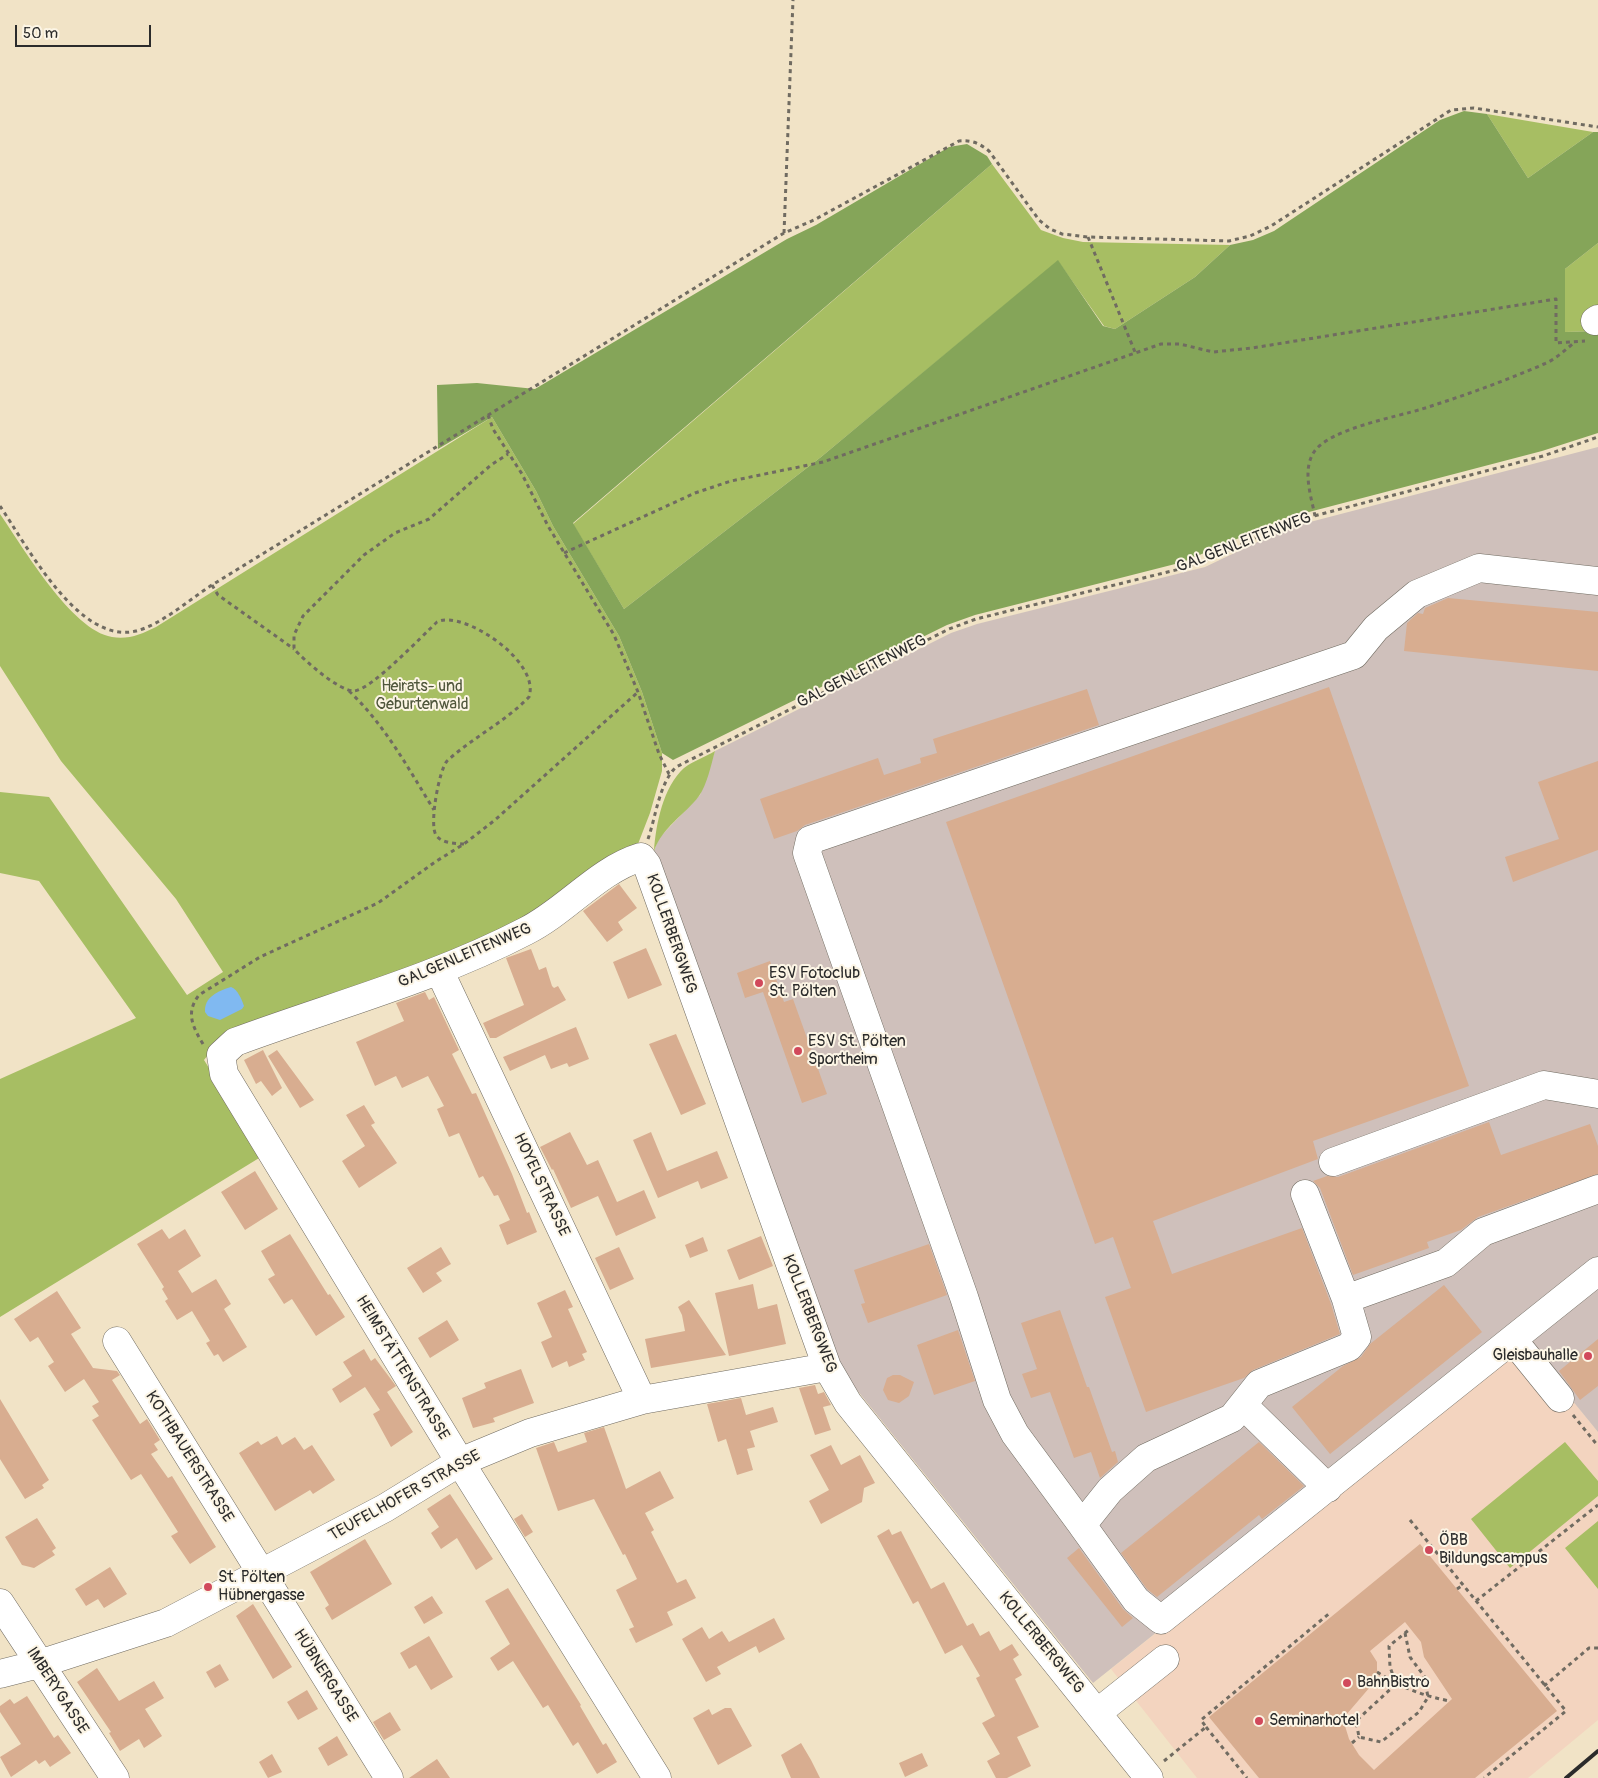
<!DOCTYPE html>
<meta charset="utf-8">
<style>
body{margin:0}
#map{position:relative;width:1598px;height:1778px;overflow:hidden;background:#f1e3c6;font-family:Pangolin,sans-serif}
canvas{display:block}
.scale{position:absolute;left:15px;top:25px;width:136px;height:22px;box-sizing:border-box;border:2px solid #2b2b2b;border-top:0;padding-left:6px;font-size:15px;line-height:18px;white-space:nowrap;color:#2b2b2b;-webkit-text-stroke:4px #fcf5e5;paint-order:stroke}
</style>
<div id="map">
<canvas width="1598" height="1778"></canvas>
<div class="scale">50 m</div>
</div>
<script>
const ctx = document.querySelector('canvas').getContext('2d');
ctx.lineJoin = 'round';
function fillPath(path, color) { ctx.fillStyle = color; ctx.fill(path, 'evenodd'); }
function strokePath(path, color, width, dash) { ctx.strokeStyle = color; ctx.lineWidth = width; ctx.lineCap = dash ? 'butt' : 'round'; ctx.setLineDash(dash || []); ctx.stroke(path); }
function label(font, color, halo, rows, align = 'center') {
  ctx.font = font + ' Pangolin,sans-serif'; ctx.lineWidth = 4; ctx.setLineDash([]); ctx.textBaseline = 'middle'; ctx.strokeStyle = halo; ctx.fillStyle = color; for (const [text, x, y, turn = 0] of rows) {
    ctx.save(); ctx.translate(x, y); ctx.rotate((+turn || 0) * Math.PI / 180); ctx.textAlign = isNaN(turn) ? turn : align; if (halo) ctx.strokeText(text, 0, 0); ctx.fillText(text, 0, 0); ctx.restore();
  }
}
const built = new Path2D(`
 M1523 1340 1598 1432V1720L1528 1778H1197L1111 1669Z`);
const industrial = new Path2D(`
 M1598 447V1432L1523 1340 1093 1683 840 1369 654 851 659 838 700 795 715 751 951 633 977 624 1205 567 1287 528Z`);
const green = new Path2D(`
 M1487 114 1593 132 1528 178Z
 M992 164 1041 230 1063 238 1083 242 1230 245 1195 277 1115 329 1104 326 1058 261 821 457 624 609 573 524Z
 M1598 243V331L1565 332V269Z
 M492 417 536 491 553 526 619 636 642 692 662 753V771L650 813 638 844 534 921 215 1046 204 1060 264 1155 0 1317V1079L136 1018 39 881 0 873V792L49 797 187 995 223 972 176 899 61 761 0 666V514C23 547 71 630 112 637 128 640 142 634 156 627Z
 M715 751C711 765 707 785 699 796 684 816 663 826 654 851 656 824 663 787 684 768 693 761 705 757 715 751Z
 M1565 1442 1598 1481V1496L1510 1568 1471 1519Z
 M1598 1521V1589L1565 1548Z`);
const forest = new Path2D(`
 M1464 111 1487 114 1528 178 1593 132H1598V243L1565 269V332L1598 331V433L1542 451 1286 518 1183 562 975 615 947 625 673 760 662 753 642 692 619 636 553 526 536 491 492 417 438 449 437 385 477 383 535 389 787 239 816 225 949 147 967 144 987 156 992 164 573 523 624 609 821 457 1058 260 1103 326 1115 329 1195 277 1230 245 1253 240 1274 231 1440 120Z`);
const water = new Path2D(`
 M231 987C238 990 241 998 244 1006L242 1009 220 1020 208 1016 205 1012C204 997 218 991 231 987Z`);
const building = new Path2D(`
 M1448 598 1598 612V671L1404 651 1407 623 1418 613 1423 614 1425 608Z
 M1329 687 1469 1086 1313 1141 1318 1159 1153 1221 1172 1274 1302 1228 1331 1304 1340 1334 1253 1370 1244 1378 1146 1412 1105 1297 1131 1288 1113 1237 1095 1244 946 822Z
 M1087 689 1099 725 805 825 797 831 774 839 760 799 878 758 884 775 921 763 920 758 937 753 933 739Z
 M1598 761V850L1513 882 1505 857 1559 839 1538 782Z
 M619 884 637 908 618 922 623 930 607 942 583 911Z
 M646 948 662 985 628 999 613 962Z
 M531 949 539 970 546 967 552 986 554 988 558 986 566 1000 496 1038H490L483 1023 524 1005 506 958Z
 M770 961 784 1002 793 999 827 1094 802 1103 763 992 745 998 737 973Z
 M425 992 429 1000 434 997 459 1050 452 1054 472 1094 476 1093 512 1174 527 1213 529 1212 537 1232 507 1245 499 1225 510 1220 498 1195 494 1196 483 1176 479 1178 459 1133 449 1137 437 1109 444 1106 428 1076 402 1088 396 1076 375 1086 356 1042 404 1021 396 1003Z
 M576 1027 589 1059 569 1067 567 1063 551 1069 545 1055 510 1071 503 1057Z
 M676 1034 706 1104 681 1115 649 1044Z
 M263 1050 282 1088 272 1096 261 1081 256 1084 244 1060Z
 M277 1050 314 1100 300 1108 268 1056Z
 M364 1105 375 1123 371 1125 397 1163 359 1188 342 1161 365 1146 346 1115Z
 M1489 1122 1501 1155 1590 1124 1598 1146V1174L1478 1217 1461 1230 1427 1242 1429 1248 1353 1275 1320 1188 1313 1181 1327 1176 1338 1177Z
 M570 1132 587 1165 598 1160 617 1202 644 1190 656 1218 616 1236 598 1196 571 1208 553 1169 552 1170 540 1147Z
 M651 1132 667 1171 717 1151 728 1178 701 1189 698 1181 658 1198 633 1140Z
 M255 1171 278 1209 245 1230 221 1192Z
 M162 1229 169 1239 185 1229 201 1256 178 1271 192 1293 216 1279 231 1304 224 1309 247 1347 223 1362 218 1354 214 1356 206 1343 210 1341 192 1311 177 1320 165 1301 168 1299 162 1289 164 1287 137 1244Z
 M290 1234 328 1295 330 1294 345 1317 316 1336 292 1299 284 1304 268 1279 275 1275 261 1251Z
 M761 1236 773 1266 739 1280 727 1250Z
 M703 1237 708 1251 690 1258 685 1245Z
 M929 1244 947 1295 868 1323 861 1304 865 1303 854 1270Z
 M441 1247 451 1264 436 1273 442 1281 423 1293 407 1268Z
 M619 1247 634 1279 610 1290 595 1258Z
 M753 1284 758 1309 777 1304 786 1344 729 1356 715 1293Z
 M1444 1285 1482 1332 1330 1454 1292 1407 1343 1366 1361 1357 1370 1344Z
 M565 1290 573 1307 568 1309 587 1352 582 1354 585 1360 569 1367 567 1361 552 1368 541 1342 552 1337 537 1303Z
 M57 1291 81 1328 71 1334 93 1368 117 1371 120 1375 112 1380 140 1424 147 1419 160 1440 154 1444 158 1450 151 1454 168 1478 172 1476 216 1547 190 1564 171 1536 178 1532 141 1474 131 1480 92 1420 99 1416 92 1406 99 1402 84 1379 65 1392 48 1366 54 1362 38 1337 30 1342 14 1319Z
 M689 1300 726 1355 651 1368 645 1339 685 1331 682 1315 678 1307Z
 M1060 1310 1087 1387H1089L1112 1452 1115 1451 1118 1462 1100 1478 1091 1452 1074 1458 1050 1392 1031 1398 1022 1374 1037 1369 1021 1323Z
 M447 1320 459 1340 430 1358 418 1338Z
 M958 1330 975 1381 934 1395 917 1345Z
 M1598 1339V1386L1580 1400 1559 1371Z
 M364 1349 371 1361 375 1358 396 1386 387 1392 413 1432 391 1447 373 1414 380 1410 365 1387 340 1403 332 1389 352 1376 343 1362Z
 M521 1369 534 1403 493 1418 495 1422 473 1428 462 1398 486 1388 484 1383Z
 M893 1375H900L914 1382 909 1396 899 1403 888 1400 883 1390 887 1378Z
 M815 1385 818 1394 824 1392 831 1405 823 1407 831 1430 815 1435 799 1388Z
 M741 1398 746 1415 773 1407 778 1422 750 1431 755 1447 747 1449 753 1470 737 1475 726 1439 718 1442 707 1404Z
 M0 1399 49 1480 42 1485 44 1488 25 1499 0 1459Z
 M604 1427 626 1489 660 1471 674 1498 645 1513 654 1530 651 1532 677 1583 686 1579 696 1598 667 1612 673 1625 636 1643 629 1629 634 1627 616 1590 637 1579 625 1554 623 1555 594 1499 558 1511 536 1448 554 1442 558 1452 587 1442 584 1433Z
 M277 1436 282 1445 295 1437 304 1450 312 1445 335 1480 313 1494 310 1490 275 1511 239 1453 258 1441 261 1445Z
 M1259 1442 1304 1486 1262 1519 1259 1515 1157 1597 1147 1589 1121 1553Z
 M831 1445 841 1465 860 1455 875 1483 864 1488 862 1502 821 1524 809 1501 829 1490 810 1455Z
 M450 1494 493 1559 476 1570 457 1538 441 1549 431 1533 439 1527 427 1509Z
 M522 1514 533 1532 525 1537 514 1519Z
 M37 1518 56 1548 52 1551 55 1555 34 1568 22 1565 5 1537Z
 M889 1529 892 1535 901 1531 931 1589 944 1582 967 1626 973 1623 980 1636 989 1631 1000 1651 1012 1644 1019 1655 1013 1659 1022 1675 1015 1679 1039 1727 1017 1737 1031 1766 1007 1778H996L987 1761 1000 1754 982 1723 995 1716 976 1678 980 1676 962 1645 945 1654 918 1601 913 1604 877 1536Z
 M365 1539 392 1584 332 1620 325 1608 329 1605 310 1572Z
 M1420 1544 1557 1711 1475 1778H1259L1209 1717ZM1405 1622 1421 1642 1424 1657 1452 1699 1374 1770 1359 1755 1349 1739 1345 1726 1346 1715 1370 1687 1377 1672V1662L1370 1651Z
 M1079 1548 1123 1609 1133 1618 1122 1627 1067 1558Z
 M110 1567 127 1594 104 1608 98 1599 86 1606 75 1589Z
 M508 1588 581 1705 580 1706 603 1745 606 1743 617 1762 597 1774 578 1742 573 1746 548 1705 543 1708 513 1661 498 1671 490 1658 510 1644 485 1601Z
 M432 1596 443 1613 424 1624 414 1607Z
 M253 1604 292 1667 273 1679 236 1616Z
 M774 1618 785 1639 759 1653 756 1646 717 1667 721 1674 706 1682 682 1639 702 1627 709 1639 722 1631 729 1642Z
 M429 1636 453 1677 431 1690 416 1665 409 1669 400 1653Z
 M220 1664 229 1680 215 1688 206 1672Z
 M97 1668 119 1701 154 1681 164 1698 145 1709 162 1736 144 1748 139 1739 120 1751 109 1733 111 1732 77 1682Z
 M307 1690 318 1709 298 1720 287 1702Z
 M27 1696 54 1738 58 1735 71 1753 50 1767 45 1760 39 1764 36 1760 11 1777 0 1757 21 1744 0 1712V1706L10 1699 14 1704Z
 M725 1708H731L752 1746 718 1765 693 1718 709 1709 712 1715Z
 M390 1712 401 1730 384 1740 373 1722Z
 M337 1736 348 1755 328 1766 318 1748Z
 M801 1743 811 1760 820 1778H791L781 1755Z
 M922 1753 928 1766 905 1777 899 1763Z
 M272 1754 282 1772 268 1778 259 1762Z
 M437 1759 450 1778H409Z`);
const path = new Path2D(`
 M784 233 793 0
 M1088 237 1135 352
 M488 415 493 429 522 474 548 526 614 635 638 692 659 754 669 774
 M0 506C27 546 79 645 136 631 161 625 190 599 212 585L784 233 814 220 959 141C972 140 979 143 989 151L1039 220 1050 229 1062 234 1088 237 1229 241 1250 236 1271 226 1451 110 1474 108 1598 127
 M1315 516C1311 496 1302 470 1314 452 1329 429 1396 417 1422 409 1463 396 1505 381 1544 364 1555 360 1566 349 1575 342
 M564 553 695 493 731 481 823 462 1161 344H1180L1213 352 1252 348 1556 299V343L1585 341
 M212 585 218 595 294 649
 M349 691C385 725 408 768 434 810
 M648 839C656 816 659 784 676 767L949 629 976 619 1184 568 1219 555 1287 523 1543 456 1598 437
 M464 844C455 843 442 844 436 835 429 825 439 770 447 761 472 738 505 722 529 697 541 661 462 609 437 622 422 636 371 690 354 691 339 691 305 661 294 649V635L303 616 364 555 395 533 429 519 491 465 508 454
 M203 1044C193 1027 185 1013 199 995L260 957 378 903 435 862 464 844 495 820 638 692
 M1573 1415 1598 1446
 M1410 1520 1566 1711 1484 1778
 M1457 1589 1463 1585
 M1476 1601 1598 1505
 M1405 1633 1410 1657 1424 1676 1428 1697 1419 1712 1381 1742 1359 1737 1356 1721 1396 1684 1390 1667 1389 1646 1410 1629
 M1377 1672C1400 1687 1423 1696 1450 1701
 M1544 1686 1589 1648H1598
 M1206 1727 1247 1778
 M1352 1743 1359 1737
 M1164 1761 1206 1727 1201 1720 1331 1612`);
const minor = new Path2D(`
 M1595 321 1598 319
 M439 970 642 1400
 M1333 1162 1544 1085 1598 1094
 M1305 1194 1346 1299 1357 1337 1349 1347 1259 1384 1232 1418 1146 1458 1110 1490 1082 1525 1136 1600 1161 1620 1598 1271
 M1346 1299 1446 1263 1483 1232 1598 1189
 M1513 1340 1560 1398
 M117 1341 389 1778
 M1243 1405 1328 1488
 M1082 1525 1015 1434 997 1400 964 1297 807 853 810 840 1354 655 1376 628 1417 594 1479 568 1598 581
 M0 1603 115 1778
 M0 1674 39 1664 166 1623 385 1508 460 1462 530 1433 642 1400 827 1367
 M1097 1713 1165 1659
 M657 1778 460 1462 224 1074 221 1055 235 1042C332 1006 434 979 526 931 566 911 598 870 641 857L647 865 827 1367 848 1403 1149 1778`);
const rail = new Path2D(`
 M1566 1778 1598 1751`);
const markers = [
 [759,983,5,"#d1495b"],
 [798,1051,5,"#d1495b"],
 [1588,1356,5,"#d1495b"],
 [1429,1550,5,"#d1495b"],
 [208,1587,5,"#d1495b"],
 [1347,1683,5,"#d1495b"],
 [1259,1721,5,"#d1495b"]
];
const streetNames = [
 ["GALGENLEITENWEG",1244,543,-21],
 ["GALGENLEITENWEG",862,672,-27],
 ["KOLLERBERGWEG",671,934,71],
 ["GALGENLEITENWEG",465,956,-23],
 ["HOYELSTRASSE",541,1185,65],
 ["KOLLERBERGWEG",809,1314,69],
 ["HEIMSTÄTTENSTRASSE",402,1368,59],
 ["KOTHBAUERSTRASSE",189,1457,58],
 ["TEUFELHOFER STRASSE",405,1496,-29],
 ["KOLLERBERGWEG",1041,1643,51],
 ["HÜBNERGASSE",325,1676,58],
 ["IMBERYGASSE",57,1691,57]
];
const parkNames = [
 ["Heirats- und",422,687],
 ["Geburtenwald",422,705]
];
const poiNames = [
 ["ESV Fotoclub",769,974],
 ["St. Pölten",769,992],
 ["ESV St. Pölten",808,1042],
 ["Sportheim",808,1060],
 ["Gleisbauhalle",1578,1356,"right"],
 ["ÖBB",1439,1541],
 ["Bildungscampus",1439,1559],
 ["St. Pölten",218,1578],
 ["Hübnergasse",218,1596],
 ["BahnBistro",1357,1683],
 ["Seminarhotel",1269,1721]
];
fillPath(built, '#f3d4bf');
fillPath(industrial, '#cfc0bb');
fillPath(green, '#a7be63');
fillPath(forest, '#85a559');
fillPath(water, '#80b9f1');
fillPath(building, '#d8ad90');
strokePath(minor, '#706b61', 29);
strokePath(path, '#706b61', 3, [4, 4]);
strokePath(minor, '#fff', 28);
strokePath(rail, '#2b2b2b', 4);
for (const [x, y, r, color] of markers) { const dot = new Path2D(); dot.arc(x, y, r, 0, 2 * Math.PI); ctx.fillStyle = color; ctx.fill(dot); strokePath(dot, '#fcf5e5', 2); }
label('16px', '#2b2b2b', '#fcf5e5', streetNames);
label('16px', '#50573c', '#fcf5e5', parkNames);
label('16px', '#2b2b2b', '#fcf5e5', poiNames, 'left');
</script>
